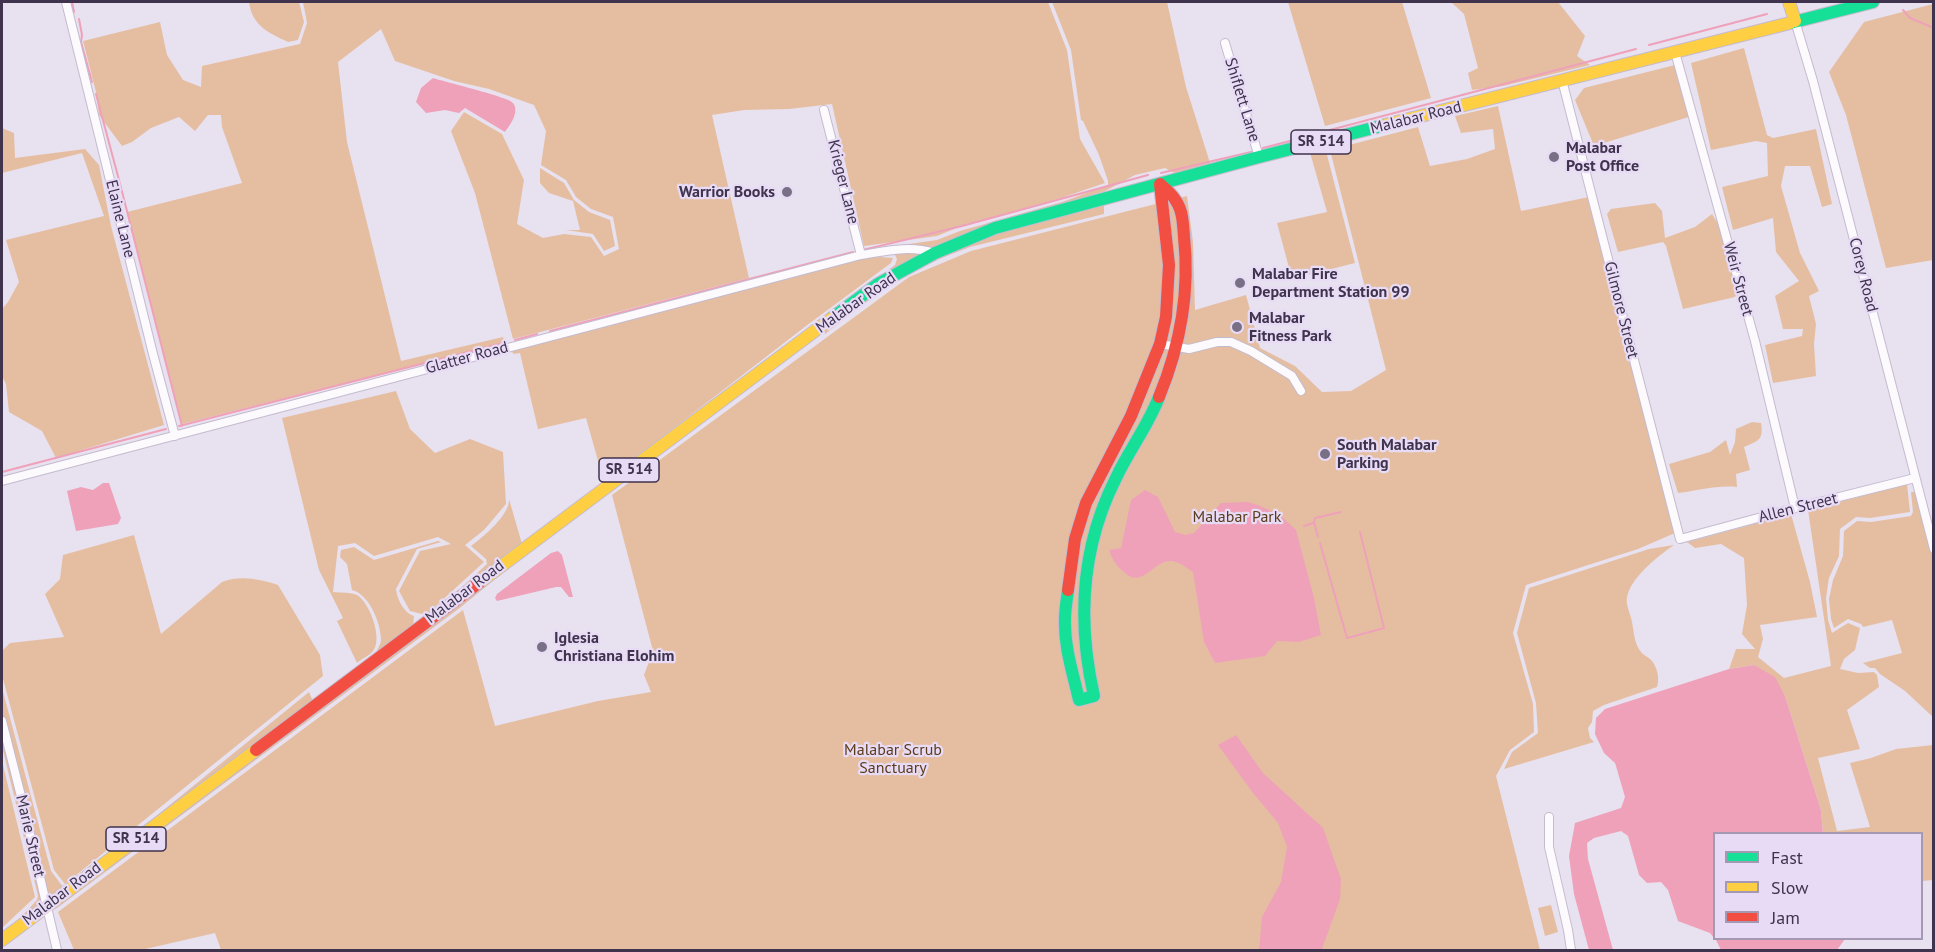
<!DOCTYPE html>
<style>
body{margin:0}
#map{position:relative;width:1935px;height:952px;overflow:hidden;background:#e8e1f0;font-family:"PT Sans",sans-serif}
canvas{display:block}
.frame{position:absolute;inset:0;border:3px solid #3f334d;pointer-events:none}
.legend{position:absolute;left:1713px;top:832px;width:210px;height:108px;box-sizing:border-box;background:#e7dbf6;border:2px solid #a498b2;margin:0;padding:8px 10px;list-style:none;font-size:18px;color:#3f334d}
.legend li{display:flex;align-items:center;gap:12px;height:30px}
.legend b{width:30px;border:2px solid #a498b2}
</style>
<div id="map">
<canvas width="1935" height="952"></canvas>
<div class="frame"></div>
<ul class="legend">
<li><b style="height:8px;background:#16e098"></b>Fast</li>
<li><b style="height:8px;background:#ffcf43"></b>Slow</li>
<li><b style="height:8px;background:#f24e42"></b>Jam</li>
</ul>
</div>
<script>
const ctx = document.querySelector('canvas').getContext('2d');
ctx.lineJoin = 'round';
function fillPath(path, color) { ctx.fillStyle = color; ctx.fill(path, 'evenodd'); }
function strokePath(path, color, width, dash) { ctx.strokeStyle = color; ctx.lineWidth = width; ctx.lineCap = dash ? 'butt' : 'round'; ctx.setLineDash(dash || []); ctx.stroke(path); }
function label(font, color, halo, rows, align = 'center') {
  ctx.font = font + ' "PT Sans",sans-serif'; ctx.lineWidth = 4.5; ctx.setLineDash([]); ctx.textBaseline = 'middle'; ctx.strokeStyle = halo; ctx.fillStyle = color; for (const [text, x, y, turn = 0] of rows) {
    ctx.save(); ctx.translate(x, y); ctx.rotate((+turn || 0) * Math.PI / 180); ctx.textAlign = isNaN(turn) ? turn : align; if (halo) ctx.strokeText(text, 0, 0); ctx.fillText(text, 0, 0); ctx.restore();
  }
}
const green = new Path2D(`
 M249 2H299L304 22 298 40 288 42C269 33 252 26 249 2Z
 M303 2H1048L1067 50 1080 139 1105 183 1061 198 959 227 937 236 864 246 832 104 789 109 744 110 712 115 749 278 513 339 475 193 451 131 464 112 502 134 524 180 517 224 543 238 564 234 591 237 604 256 619 249 613 217 591 209 576 197 566 180 541 165 546 131 534 105 489 89 454 81 395 61 381 29 338 62 347 142 401 361 503 337 505 343 182 424 127 212 242 183 222 127 221 115H208L195 131 179 117 151 128 132 142 122 146 99 115 96 92 83 41 160 22 167 55 183 80 201 87 202 66 300 44 307 23Z
 M1052 2H1167L1186 87 1211 166 1178 175 1165 168 1135 175 1105 191 994 224 818 322 895 265 897 259 895 255 880 253H868L867 250 937 240 960 231 1062 202 1108 185V181L1099 155 1083 121 1081 120 1071 50Z
 M1288 2H1402L1431 98 1325 126Z
 M1451 2H1558L1585 36 1577 56 1590 65 1503 86 1472 90 1468 73 1478 68 1464 14Z
 M1933 4V260L1886 268 1846 115 1829 72 1864 22Z
 M1744 48 1767 135 1773 138 1816 129 1832 204 1822 207 1810 166H1785L1781 186 1800 253 1819 291 1809 296 1816 324 1814 344 1816 376 1773 383 1765 345 1802 336 1803 329H1783L1775 296 1799 281 1776 252 1773 218 1733 230 1722 187 1768 176 1767 143 1756 141 1711 150 1691 63Z
 M1675 65 1692 116 1594 146 1575 100 1584 88Z
 M1498 106 1521 211 1589 197 1675 533 1638 549 1526 585 1513 633 1533 704 1534 732 1510 750 1496 776 1540 950H221L215 933 141 950H74L58 912 463 610 495 726 598 701 651 692 644 675 653 651 612 495 909 277 971 251 1187 196 1193 242 1195 310 1246 295 1260 348 1295 366 1322 392 1351 391 1386 370 1330 150 1418 127 1430 166 1467 159 1495 149 1493 129 1461 133 1455 116Z
 M2 128 14 133 15 158 85 149 99 165 111 226 164 425 56 458 42 431 9 412 6 384 2 376V309L8 302 19 282 6 240 104 216 82 153 2 173Z
 M1328 146 1326 151 1355 263 1292 279 1277 223 1327 212 1309 149Z
 M540 168 564 183 574 200 589 212 610 220 615 246 604 251 593 234 566 230H580L573 201 549 193 540 183Z
 M1104 203V214L970 247 944 257 908 273 865 303 825 334 823 331 880 288 937 257 997 233Z
 M1655 203 1662 211 1665 238 1695 227 1712 214 1720 227 1737 293 1735 297 1683 309 1666 246 1663 242 1618 252 1607 214 1611 209Z
 M880 257 893 258 891 263 806 326 604 482 586 418 538 429 520 353 514 354 511 351 862 258Z
 M396 391 410 429 435 453 470 439 503 452 506 504 484 530 465 545 484 562 426 615 410 611 399 591 420 551 451 544 438 537 374 556 355 543 338 546 333 592C340 593 351 592 357 595 370 603 383 639 373 651 369 656 361 659 357 663L337 621 343 618 319 570 282 418Z
 M1752 422 1761 423C1764 440 1758 441 1744 447L1750 470 1736 474 1737 487C1717 485 1697 491 1678 493L1669 464 1710 452 1726 440 1730 455 1735 442 1736 429Z
 M1907 484 1910 512 1870 518 1856 517 1840 529 1839 556 1829 578 1826 598 1828 620 1832 633 1848 623 1860 628 1855 650 1844 659 1840 669 1858 673 1874 672 1877 675 1879 687 1847 710 1860 749 1818 758 1837 831 1870 827 1850 763 1871 758 1896 749 1933 745V880L1922 881V834L1823 833 1821 810 1785 696 1754 665 1729 669 1736 649H1755L1742 634 1747 605 1744 558 1721 544 1695 548 1687 542 1791 514 1810 582 1817 617 1760 625 1763 639 1758 657 1784 678 1831 666 1808 510Z
 M1911 492H1918L1933 554V717L1905 691 1880 674 1875 668H1870L1863 663 1902 653 1892 620 1863 627 1861 624 1848 619 1834 628 1831 619 1829 599 1833 580 1843 556 1844 531 1857 521 1871 522 1911 516 1913 512Z
 M509 499 522 544 451 597 487 564 486 559 471 546C483 537 510 515 509 499Z
 M134 535 161 634 222 582C241 575 259 579 278 585L320 655 323 676 65 884 54 870 2 675V651L10 643 64 637 45 594 60 579 63 555Z
 M438 541 441 542 417 549 396 589C397 599 404 613 414 616L413 625 375 654C377 650 381 644 381 640 381 623 369 594 352 590L347 564 340 557 341 550 354 547 374 560Z
 M1674 545C1658 556 1624 582 1627 604 1628 610 1631 616 1632 622 1634 632 1634 643 1641 652 1644 656 1649 657 1652 661 1657 667 1660 679 1657 687L1604 705 1593 711 1592 722 1588 728 1590 738 1594 742 1504 769 1512 752 1538 733 1536 703 1517 633 1529 588 1649 549Z
 M516 562 461 607 57 908 48 911 46 917 42 915Z
 M2 688 51 871 63 887 18 920 37 900 38 896 2 746Z
 M309 692 313 701 123 843Z
 M2 761 35 897 2 928Z
 M1551 905 1558 932 1545 936 1538 908Z`);
const water = new Path2D(`
 M433 78C445 82 509 97 513 103 520 112 510 125 505 132L465 108 459 113 445 110 426 113 416 102 421 88Z
 M103 483H109L121 518 118 524 76 531 67 491 81 487 93 490Z
 M1145 490 1158 497 1175 532 1185 535 1194 533 1221 503 1247 502 1258 505 1280 515 1296 530 1314 598 1321 635 1299 642 1277 641 1265 656 1215 663 1204 642 1193 572C1186 568 1179 561 1171 561 1154 560 1142 589 1125 573 1115 564 1114 563 1109 550L1121 548 1131 500Z
 M558 551 562 555 573 597H569L561 587H556L497 601 495 598 497 594 551 553Z
 M1754 665 1775 677 1785 696 1821 810 1823 833 1714 834V938L1710 933 1678 921 1668 890 1661 882 1647 883 1639 875 1628 836 1621 831 1594 838 1587 843 1588 859 1613 950H1589L1574 894 1569 856 1575 823 1621 808 1625 797 1616 766 1615 763 1604 753 1595 734 1596 718 1605 709 1729 669Z
 M1236 735 1263 773 1323 828 1341 879 1340 899 1323 946 1322 950H1259L1262 917 1281 882 1287 847 1278 823 1253 793 1218 745Z
 M1715 938H1845V939L1837 950H1721Z`);
const stream = new Path2D(`
 M72 2 74 12
 M1903 10 1910 18 1934 28
 M79 19 82 35 81 42 92 82
 M1649 45 1767 14
 M96 94 119 180 182 426
 M1330 130 1636 49
 M1263 148 1317 134
 M1161 173 1251 152
 M863 250 962 226 1148 175
 M550 331 853 252
 M515 340 537 334
 M179 426 503 343
 M2 472 166 429
 M1304 526 1313 523
 M1318 537 1314 522 1315 518 1341 512
 M1320 543 1347 638 1384 628 1360 532`);
const street = new Path2D(`
 M66 2 153 354 175 436
 M1795 21 1813 81 1934 549
 M1225 43 1259 157
 M1675 52 1755 341 1795 508
 M1562 80 1680 539 1795 508 1915 478
 M824 110 861 255
 M1160 344 1189 349 1217 342H1231L1251 351 1292 376 1301 391
 M2 481 861 255C886 251 910 245 934 253
 M2 721 21 796 57 950
 M1549 817V847L1568 930 1571 950`);
const fast = new Path2D(`
 M1790 23 1873 2
 M832 318 878 284 935 253 995 228 1259 157 1385 125
 M1068 590C1067 599 1065 609 1065 619 1064 647 1073 673 1079 700L1094 696C1077 621 1081 547 1116 478 1129 450 1148 426 1159 397`);
const slow = new Path2D(`
 M1789 2 1795 21
 M1385 125 1790 23
 M480 582 832 318
 M2 940 256 750`);
const jam = new Path2D(`
 M1159 397C1180 346 1190 292 1184 237 1183 225 1183 211 1176 201 1172 194 1166 189 1160 184
 M1068 590 1075 539 1086 503 1131 416 1160 344 1166 317 1169 265 1160 184
 M256 750 480 582`);
const markers = [
 [1554,157,6,"#7a7086"],
 [787,192,6,"#7a7086"],
 [1240,283,6,"#7a7086"],
 [1237,327,6,"#7a7086"],
 [1325,454,6,"#7a7086"],
 [542,647,6,"#7a7086"]
];
const shields = [
 [1321,142,60],
 [629,470,60],
 [136,839,60]
];
const shieldNames = [
 ["SR 514",1321,142],
 ["SR 514",629,470],
 ["SR 514",136,839]
];
const streetNames = [
 ["Shiflett Lane",1242,100,73],
 ["Malabar Road",1416,118,-14],
 ["Krieger Lane",843,182,76],
 ["Elaine Lane",120,219,76],
 ["Corey Road",1863,275,76],
 ["Weir Street",1738,279,75],
 ["Malabar Road",856,303,-35],
 ["Gilmore Street",1621,310,76],
 ["Glatter Road",467,358,-15],
 ["Allen Street",1798,508,-14],
 ["Malabar Road",465,592,-37],
 ["Marie Street",30,836,77],
 ["Malabar Road",62,894,-37]
];
const poiNames = [
 ["Malabar",1566,148],
 ["Post Office",1566,166],
 ["Warrior Books",775,192,"right"],
 ["Malabar Fire",1252,274],
 ["Department Station 99",1252,292],
 ["Malabar",1249,318],
 ["Fitness Park",1249,336],
 ["South Malabar",1337,445],
 ["Parking",1337,463],
 ["Iglesia",554,638],
 ["Christiana Elohim",554,656]
];
const parkNames = [
 ["Malabar Park",1237,517],
 ["Malabar Scrub",893,750],
 ["Sanctuary",893,768]
];
fillPath(green, '#e5bea1');
fillPath(water, '#efa1b9');
strokePath(stream, '#efa1b9', 2);
strokePath(street, '#c4bbce', 10);
strokePath(fast, '#c4bbce', 14);
strokePath(slow, '#c4bbce', 14);
strokePath(jam, '#c4bbce', 14);
strokePath(street, '#fcfafd', 8);
strokePath(fast, '#16e098', 12);
strokePath(slow, '#ffcf43', 12);
strokePath(jam, '#f24e42', 12);
for (const [x, y, r, color] of markers) { const dot = new Path2D(); dot.arc(x, y, r, 0, 2 * Math.PI); ctx.fillStyle = color; ctx.fill(dot); strokePath(dot, '#e7dbf6', 2); }
for (const [x, y, w] of shields) { const box = new Path2D(); box.roundRect(x - w / 2, y - 12, w, 24, 4.5); ctx.fillStyle = '#e7dbf6'; ctx.fill(box); strokePath(box, '#3f334d', 1.5); }
label('bold 15px', '#3f334d', null, shieldNames);
label('16px', '#3f334d', '#e7dbf6', streetNames);
label('bold 16px', '#3f334d', '#e7dbf6', poiNames, 'left');
label('16px', '#5b3b19', '#e7dbf6', parkNames);
</script>
